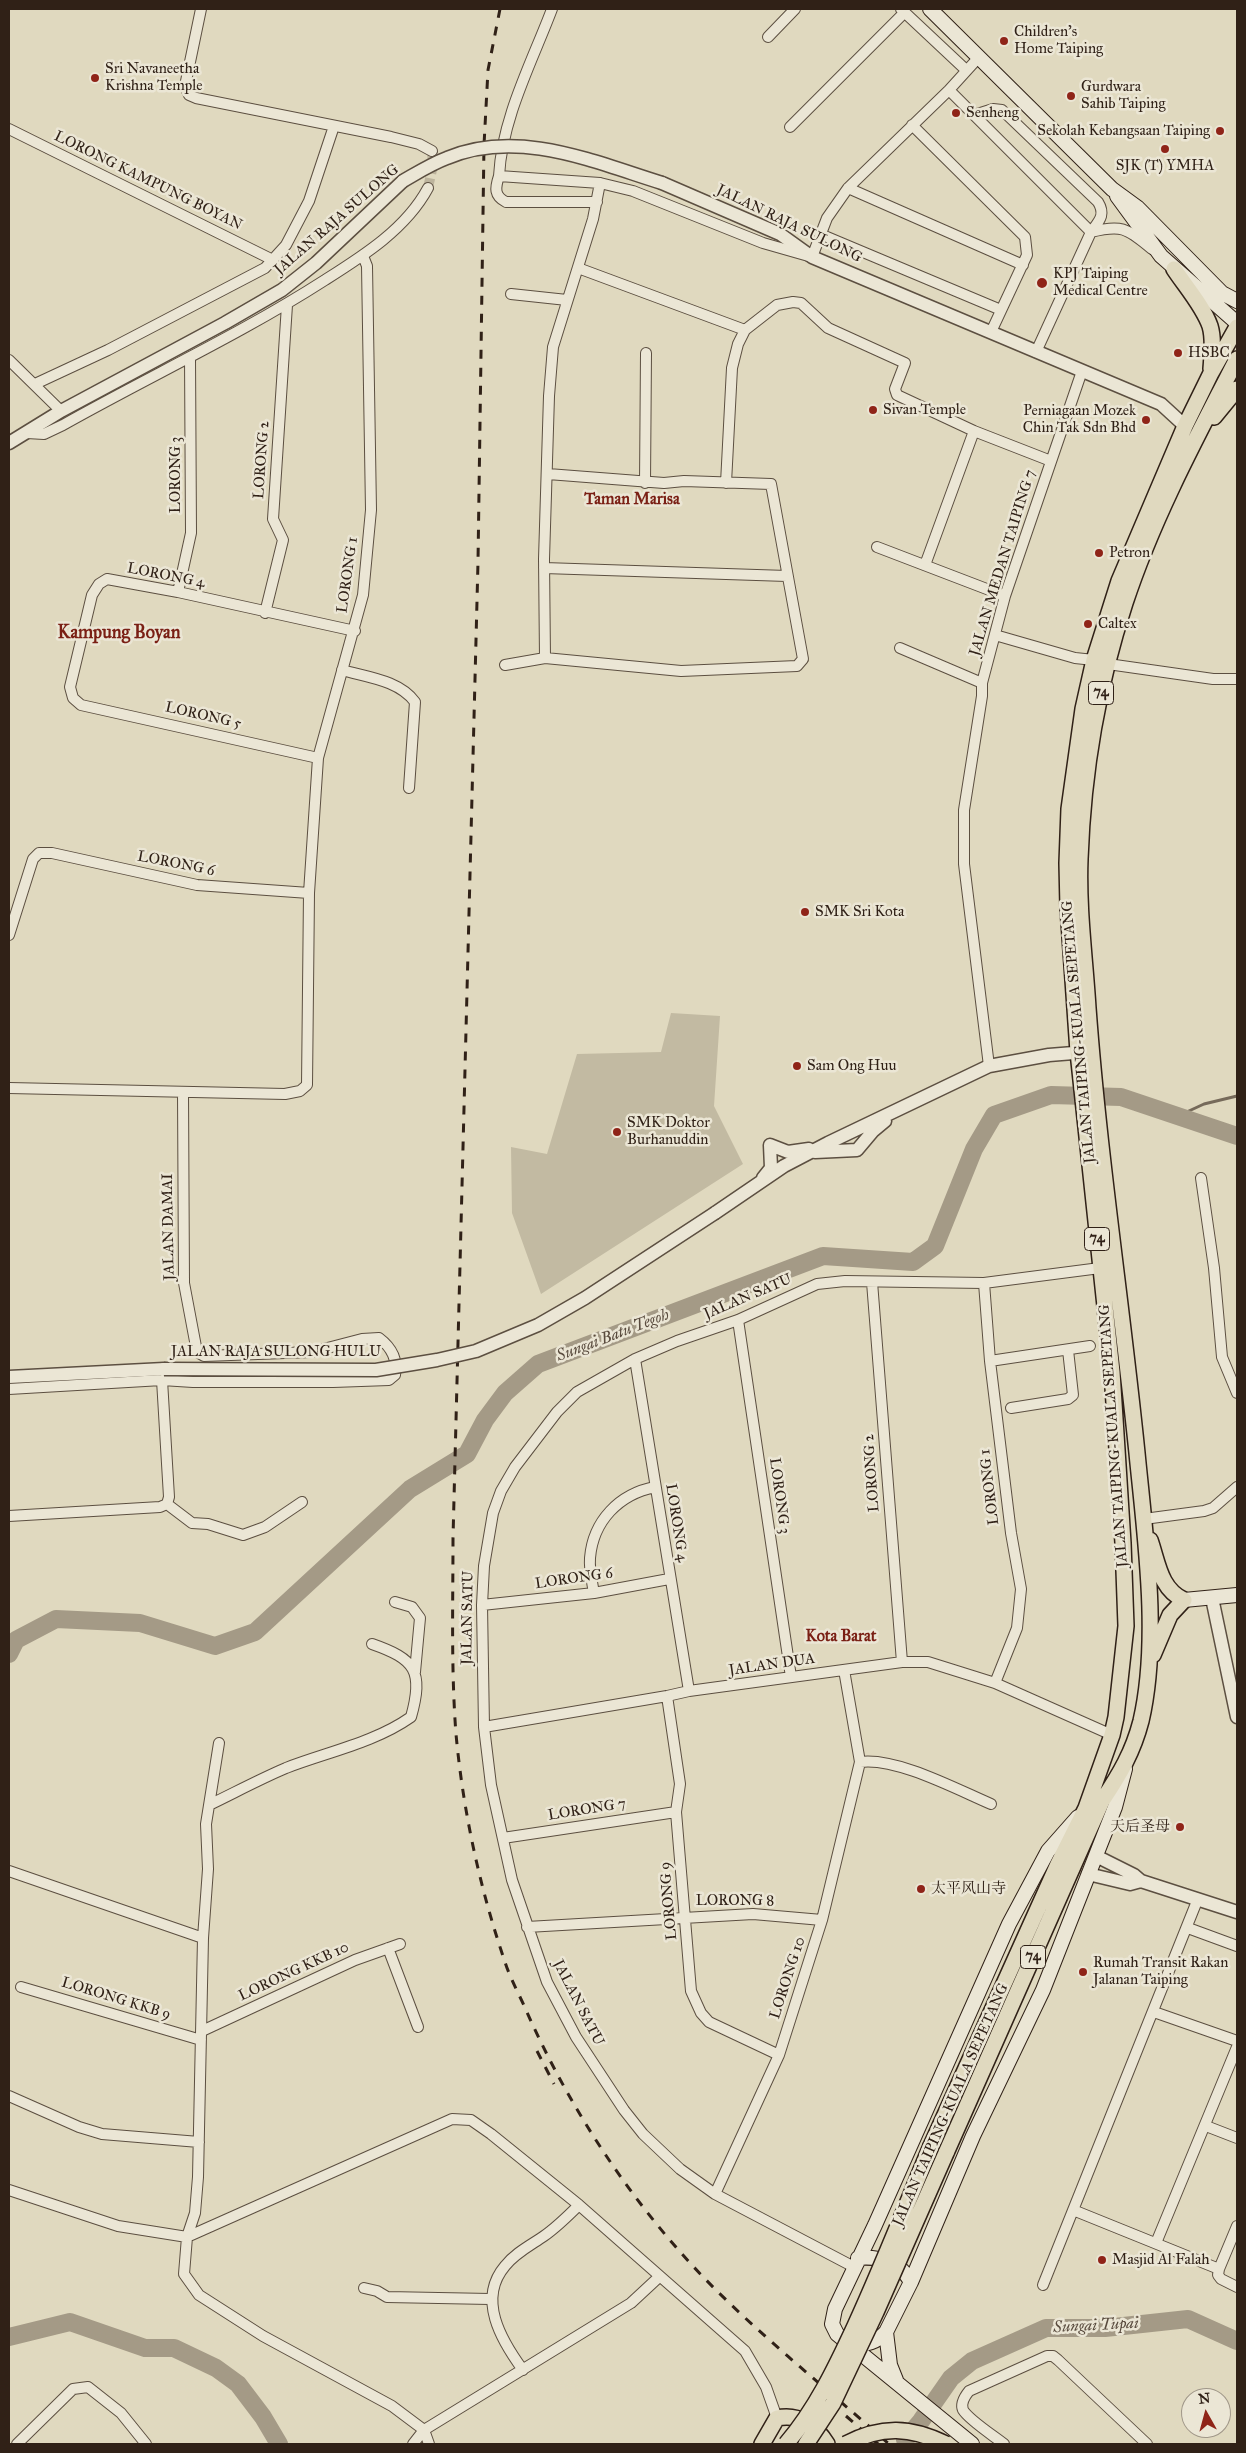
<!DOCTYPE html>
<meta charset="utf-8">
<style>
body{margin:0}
#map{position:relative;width:1246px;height:2453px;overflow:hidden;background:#e0d9bf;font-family:"IM FELL Great Primer",serif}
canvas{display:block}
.frame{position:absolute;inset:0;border:10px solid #302117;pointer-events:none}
.north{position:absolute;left:1181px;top:2388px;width:50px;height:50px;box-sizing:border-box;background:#ebe6d5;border:1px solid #a09789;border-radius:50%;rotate:353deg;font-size:14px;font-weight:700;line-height:20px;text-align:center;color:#302117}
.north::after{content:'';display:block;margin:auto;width:18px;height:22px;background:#8f2418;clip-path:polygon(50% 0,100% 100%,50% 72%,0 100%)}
</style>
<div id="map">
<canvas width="1246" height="2453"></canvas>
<div class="frame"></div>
<div class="north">N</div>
</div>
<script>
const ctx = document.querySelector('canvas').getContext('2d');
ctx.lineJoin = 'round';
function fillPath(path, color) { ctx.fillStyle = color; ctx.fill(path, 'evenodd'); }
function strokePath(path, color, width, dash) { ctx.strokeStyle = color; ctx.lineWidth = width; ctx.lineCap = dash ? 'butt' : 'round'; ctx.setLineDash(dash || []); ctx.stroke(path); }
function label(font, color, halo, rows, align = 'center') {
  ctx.font = font + ' "IM FELL Great Primer","Noto Serif SC",serif'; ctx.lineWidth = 5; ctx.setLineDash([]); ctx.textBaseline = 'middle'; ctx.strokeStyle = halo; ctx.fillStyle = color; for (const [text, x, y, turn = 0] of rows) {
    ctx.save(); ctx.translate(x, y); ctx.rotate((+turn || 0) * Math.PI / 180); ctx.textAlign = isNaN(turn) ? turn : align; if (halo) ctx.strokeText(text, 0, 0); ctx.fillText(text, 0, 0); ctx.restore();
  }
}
const green = new Path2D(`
 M671 1013 720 1016 714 1106 743 1164 541 1294 512 1213 511 1147 547 1154 577 1054 661 1052Z`);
const stream = new Path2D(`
 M1178 1116 1204 1104 1237 1096`);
const river = new Path2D(`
 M9 1654 16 1640 56 1619 140 1623 215 1646 255 1632 410 1489 467 1454 485 1420 505 1393 538 1364 823 1256 913 1262 935 1246 974 1149 994 1115 1051 1095 1121 1097 1237 1136
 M9 2337 70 2322 145 2348H174L216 2368 238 2384 263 2417 279 2444
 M905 2440 921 2421 951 2378 972 2361 1046 2328H1105L1188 2319 1237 2341`);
const minorTunnel = new Path2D(`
 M428 188 433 165 432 151`);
const minor = new Path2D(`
 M201 9 185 86 189 95 196 98 391 137 419 144 432 151
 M552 9C532 62 502 118 499 176L600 183 633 191 763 243 812 257 827 218 848 188 949 90 979 57
 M901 9 966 70
 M768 37 795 9
 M949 90 1091 232C1099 221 1106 215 1098 202L1002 110 993 109 974 115
 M912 125 1025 237 1027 255 991 332
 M790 127 904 13
 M9 129 273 260
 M499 176C495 188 494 196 506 202H597
 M848 188 1023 265
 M820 234 1001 310
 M578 268 745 330
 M511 294 567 300
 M1036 352 1091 232C1123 224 1127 229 1152 249
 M9 360 61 411
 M35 384 108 350 265 268 286 245 309 201 334 126
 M27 433 44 434 63 425C150 376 241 334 325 280 363 256 406 229 428 188
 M645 483 646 353
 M726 483 732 368 738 344 745 330 777 305 793 302 801 303 828 328 905 363 895 389 897 395 974 431 1051 461
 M877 547 1005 596
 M925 565 974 431
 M544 568 787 576
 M178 592 191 533 190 357
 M265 613 283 540 273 519 287 305
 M995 635 1075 658 1094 660
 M900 648 982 683
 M545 658 544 559 549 396 553 347 593 219 600 183
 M1108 664 1213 679H1237
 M505 665 545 658 681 671 797 666 803 659 771 484 684 481 664 483 548 474
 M342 670C366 677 399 680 415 702L409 788
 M318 758 81 705 73 698 70 687 92 595 99 584 107 579 178 592 355 631
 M9 935 33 859 39 853H52L197 885 309 893
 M989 1066 964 864V810L982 696V683L1005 596 1082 371
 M9 1088 285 1094 300 1091 307 1085 309 893 318 758 363 595 371 510 367 266 363 256
 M1201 1178 1214 1268 1222 1357 1237 1393
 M872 1282 902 1662
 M984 1283 990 1361 1011 1533 1021 1589 1017 1628 995 1683
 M738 1320 791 1677
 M635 1359 689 1691
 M990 1361 1090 1346
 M9 1389 162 1380 193 1382H333L389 1380 395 1375C398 1359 391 1347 379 1338L362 1339 312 1352 204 1356 197 1352 184 1283 183 1092
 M1011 1408 1068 1399 1073 1395 1068 1350
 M167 1504 192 1523 208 1524 243 1535 265 1527 302 1502
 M9 1516 160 1507 167 1504 169 1497 162 1380
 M1144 1519 1204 1511 1213 1508 1237 1487
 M594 1593C592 1582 589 1569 590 1558 593 1521 619 1494 655 1487
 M395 1602 412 1607 420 1618 415 1672
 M482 1605 594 1593 669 1579
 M667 1696 680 1784 676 1812 691 1991 701 2013 709 2022 779 2055
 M484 1727 667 1696 689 1691 902 1662H928L995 1683 1112 1735
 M219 1743 206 1824 208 1869 203 1938 198 2177 195 2213 187 2237 184 2274 199 2295 263 2336 392 2406 424 2430 429 2444
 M860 1762C896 1757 956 1789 991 1804
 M209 1805C234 1793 260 1779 286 1768 327 1752 374 1743 411 1717 424 1671 415 1659 372 1644
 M503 1838 676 1812
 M9 1871 203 1938
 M527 1927 753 1914 822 1920
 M1188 1928 1237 1946
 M388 1948 418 2027
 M21 1987 201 2040
 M1154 2012 1237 2041
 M202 2031 355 1960 400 1944
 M9 2096 79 2127 102 2134 199 2142
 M1206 2126 1237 2138
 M9 2190 118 2226 187 2237 452 2119 471 2120 491 2134 579 2205 745 2351 766 2387 777 2418
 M715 2194 779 2055 822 1920 860 1762 844 1670
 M1073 2210 1219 2269 1218 2275 1221 2279 1237 2287
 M1156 2243 1237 2047
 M854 2267 715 2194 680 2169 643 2134 624 2110 576 2037 547 1982 512 1880 491 1785 484 1727 482 1605 484 1566 493 1513 501 1491 515 1467 557 1412 577 1392 635 1359 677 1341 738 1320 817 1284 845 1281 984 1283 1100 1268
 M1219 2269 1237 2226
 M1043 2285 1197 1901
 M364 2288 377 2291 387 2297 490 2299
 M523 2370C501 2340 477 2299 505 2266 515 2253 531 2245 544 2236 557 2227 568 2216 579 2205
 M17 2444 73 2389 88 2387 121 2413 146 2444
 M413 2444 424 2430 631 2303 659 2277
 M1004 2444C994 2436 969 2420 963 2410 960 2403 965 2396 969 2391L1047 2356H1053L1058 2360 1147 2444`);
const tertiary = new Path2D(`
 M662 183 780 234 812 257 1161 404 1185 426
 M9 443 61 411 225 323 282 290 316 263 403 181
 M815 1152 857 1150 873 1131 885 1121
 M763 1178 771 1168 770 1145 788 1152 809 1149
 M715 1213 784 1166 828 1143 989 1066 1049 1055 1086 1052
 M9 1377 164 1369
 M1212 1598 1237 1717
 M1096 1856 1134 1875 1141 1881 1237 1912
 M1088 1874 1130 1884 1141 1881`);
const secondary = new Path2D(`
 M930 9 1112 189 1138 208 1222 293 1237 301
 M1117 196 1161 256 1237 323
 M1184 1600 1237 1595
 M858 2258C880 2256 900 2262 911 2282
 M886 2332 890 2365 896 2380
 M852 2346C866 2344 876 2343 886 2332L911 2282 973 2136 1043 1990 1115 1807 1125 1769
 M972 2444 837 2334 832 2324 835 2309 875 2225 1009 1924 1048 1851 1078 1817`);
const primary = new Path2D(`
 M1174 269C1186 287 1203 306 1210 326 1214 339 1212 355 1211 369
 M1214 417 1237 389
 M1150 1540C1158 1563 1160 1589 1184 1600L1170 1615 1153 1655
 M931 2146 1058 1864 1086 1808 1112 1735 1116 1717 1126 1626 1123 1543 1112 1372 1078 1052 1068 908 1067 863 1069 809 1083 709 1094 660 1119 581 1185 426 1211 373 1237 327
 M946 2153 1102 1801C1120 1774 1133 1752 1141 1721 1160 1639 1145 1536 1137 1453 1122 1305 1099 1157 1088 1008 1085 959 1078 909 1080 859 1083 773 1098 685 1125 603 1153 518 1196 438 1237 359
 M762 2444 777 2418C799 2413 816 2426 827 2444`);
const rail = new Path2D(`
 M500 9 488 70 484 145 478 562 453 1538C453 1604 451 1669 456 1734 463 1811 480 1889 505 1962 510 1978 519 1994 526 2010 572 2114 638 2213 719 2293 773 2346 833 2394 889 2444
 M537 2051 554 2084
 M846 2416 878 2444`);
const tertiaryBridge = new Path2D(`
 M403 181C417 173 431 164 447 158 518 128 594 162 662 183
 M164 1369 376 1370 437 1360 476 1351 538 1325 585 1298 715 1213`);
const primaryBridge = new Path2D(`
 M786 2444C816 2409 836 2367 855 2326 882 2267 906 2206 931 2146
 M806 2444 833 2403 876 2312 946 2153
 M846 2444C882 2425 911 2427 946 2444`);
const markers = [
 [1004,41,5,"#8f2418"],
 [95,78,5,"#8f2418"],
 [1071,96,5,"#8f2418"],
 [956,113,5,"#8f2418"],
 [1220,131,5,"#8f2418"],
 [1165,149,5,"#8f2418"],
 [1042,283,6,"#8f2418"],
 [1178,353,5,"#8f2418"],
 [873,410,5,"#8f2418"],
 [1146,420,5,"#8f2418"],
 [1099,553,5,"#8f2418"],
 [1088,624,5,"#8f2418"],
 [805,912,5,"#8f2418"],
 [797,1066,5,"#8f2418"],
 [617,1132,5,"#8f2418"],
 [1180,1827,5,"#8f2418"],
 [921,1889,5,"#8f2418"],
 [1083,1972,5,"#8f2418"],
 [1102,2260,5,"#8f2418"]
];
const shields = [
 [1101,693,25],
 [1097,1239,25],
 [1033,1957,25]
];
const shieldNames = [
 ["74",1101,693],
 ["74",1097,1239],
 ["74",1033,1957]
];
const poiNames = [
 ["Children's",1014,32],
 ["Home Taiping",1014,49],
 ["Sri Navaneetha",105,69],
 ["Krishna Temple",105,86],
 ["Gurdwara",1081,87],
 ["Sahib Taiping",1081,104],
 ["Senheng",966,113],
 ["Sekolah Kebangsaan Taiping",1210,131,"right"],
 ["SJK (T) YMHA",1165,166,"center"],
 ["KPJ Taiping",1053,274],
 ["Medical Centre",1053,291],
 ["HSBC",1188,353],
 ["Sivan Temple",883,410],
 ["Perniagaan Mozek",1136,411,"right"],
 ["Chin Tak Sdn Bhd",1136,428,"right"],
 ["Petron",1109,553],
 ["Caltex",1098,624],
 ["SMK Sri Kota",815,912],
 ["Sam Ong Huu",807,1066],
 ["SMK Doktor",627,1123],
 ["Burhanuddin",627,1140],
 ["天后圣母",1170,1827,"right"],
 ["太平风山寺",931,1889],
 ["Rumah Transit Rakan",1093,1963],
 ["Jalanan Taiping",1093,1980],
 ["Masjid Al Falah",1112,2260]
];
const streetNames = [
 ["LORONG KAMPUNG BOYAN",148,181,26],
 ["JALAN RAJA SULONG",337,220,-41],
 ["JALAN RAJA SULONG",789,224,26],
 ["LORONG 2",262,460,-86],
 ["LORONG 3",176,475,-90],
 ["JALAN MEDAN TAIPING 7",1003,563,-73],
 ["LORONG 1",348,575,-82],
 ["LORONG 4",166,576,11],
 ["LORONG 5",203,716,13],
 ["LORONG 6",176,864,11],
 ["JALAN TAIPING-KUALA SEPETANG",1079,1032,-95],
 ["JALAN DAMAI",169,1227,-91],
 ["JALAN SATU",748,1297,-23],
 ["JALAN RAJA SULONG HULU",276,1352],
 ["JALAN TAIPING-KUALA SEPETANG",1114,1436,-94],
 ["LORONG 2",872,1473,-94],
 ["LORONG 1",990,1487,-97],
 ["LORONG 3",779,1496,82],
 ["LORONG 4",676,1523,81],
 ["LORONG 6",574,1579,-8],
 ["JALAN SATU",468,1618,-89],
 ["JALAN DUA",772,1665,-8],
 ["LORONG 7",587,1810,-9],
 ["LORONG 9",669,1901,-95],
 ["LORONG 8",735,1901],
 ["LORONG KKB 10",294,1972,-25],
 ["LORONG 10",788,1978,-72],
 ["LORONG KKB 9",116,1999,17],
 ["JALAN SATU",578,2003,63],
 ["JALAN TAIPING-KUALA SEPETANG",951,2105,-66]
];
const neighbourhoodNames = [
 ["Taman Marisa",632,500],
 ["Kota Barat",841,1637]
];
const waterNames = [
 ["Sungai Batu Tegoh",613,1336,-21],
 ["Sungai Tupai",1096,2326,-3]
];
const quarterNames = [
 ["Kampung Boyan",119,634]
];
fillPath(green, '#c2baa2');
strokePath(stream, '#766a5a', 3);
strokePath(river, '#a49a86', 18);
strokePath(minorTunnel, '#bdb49d', 10, [10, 5]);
strokePath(minor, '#5c4f41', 12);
strokePath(tertiary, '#5c4f41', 15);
strokePath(secondary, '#302117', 16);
strokePath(primary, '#302117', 18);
strokePath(minor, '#ebe6d5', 10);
strokePath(tertiary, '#ebe6d5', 12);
strokePath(secondary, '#ebe6d5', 14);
strokePath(primary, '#e0d9bf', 15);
strokePath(rail, '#302117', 3, [9, 9]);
strokePath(tertiaryBridge, '#5c4f41', 15, []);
strokePath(primaryBridge, '#302117', 18, []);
strokePath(tertiaryBridge, '#ebe6d5', 12);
strokePath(primaryBridge, '#e0d9bf', 15);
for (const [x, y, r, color] of markers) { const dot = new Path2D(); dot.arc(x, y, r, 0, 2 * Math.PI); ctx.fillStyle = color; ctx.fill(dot); strokePath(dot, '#ebe6d5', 2); }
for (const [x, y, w] of shields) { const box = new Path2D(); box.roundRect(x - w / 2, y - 11.5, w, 23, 4); ctx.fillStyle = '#ebe6d5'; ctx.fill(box); strokePath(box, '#302117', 1); }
label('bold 14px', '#302117', null, shieldNames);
label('15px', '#302117', '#ebe6d5', poiNames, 'left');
label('15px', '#302117', '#ebe6d5', streetNames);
label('bold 16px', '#7a1f14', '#ebe6d5', neighbourhoodNames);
label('italic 16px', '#594b3e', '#ebe6d5', waterNames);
label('bold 18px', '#7a1f14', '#ebe6d5', quarterNames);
</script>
